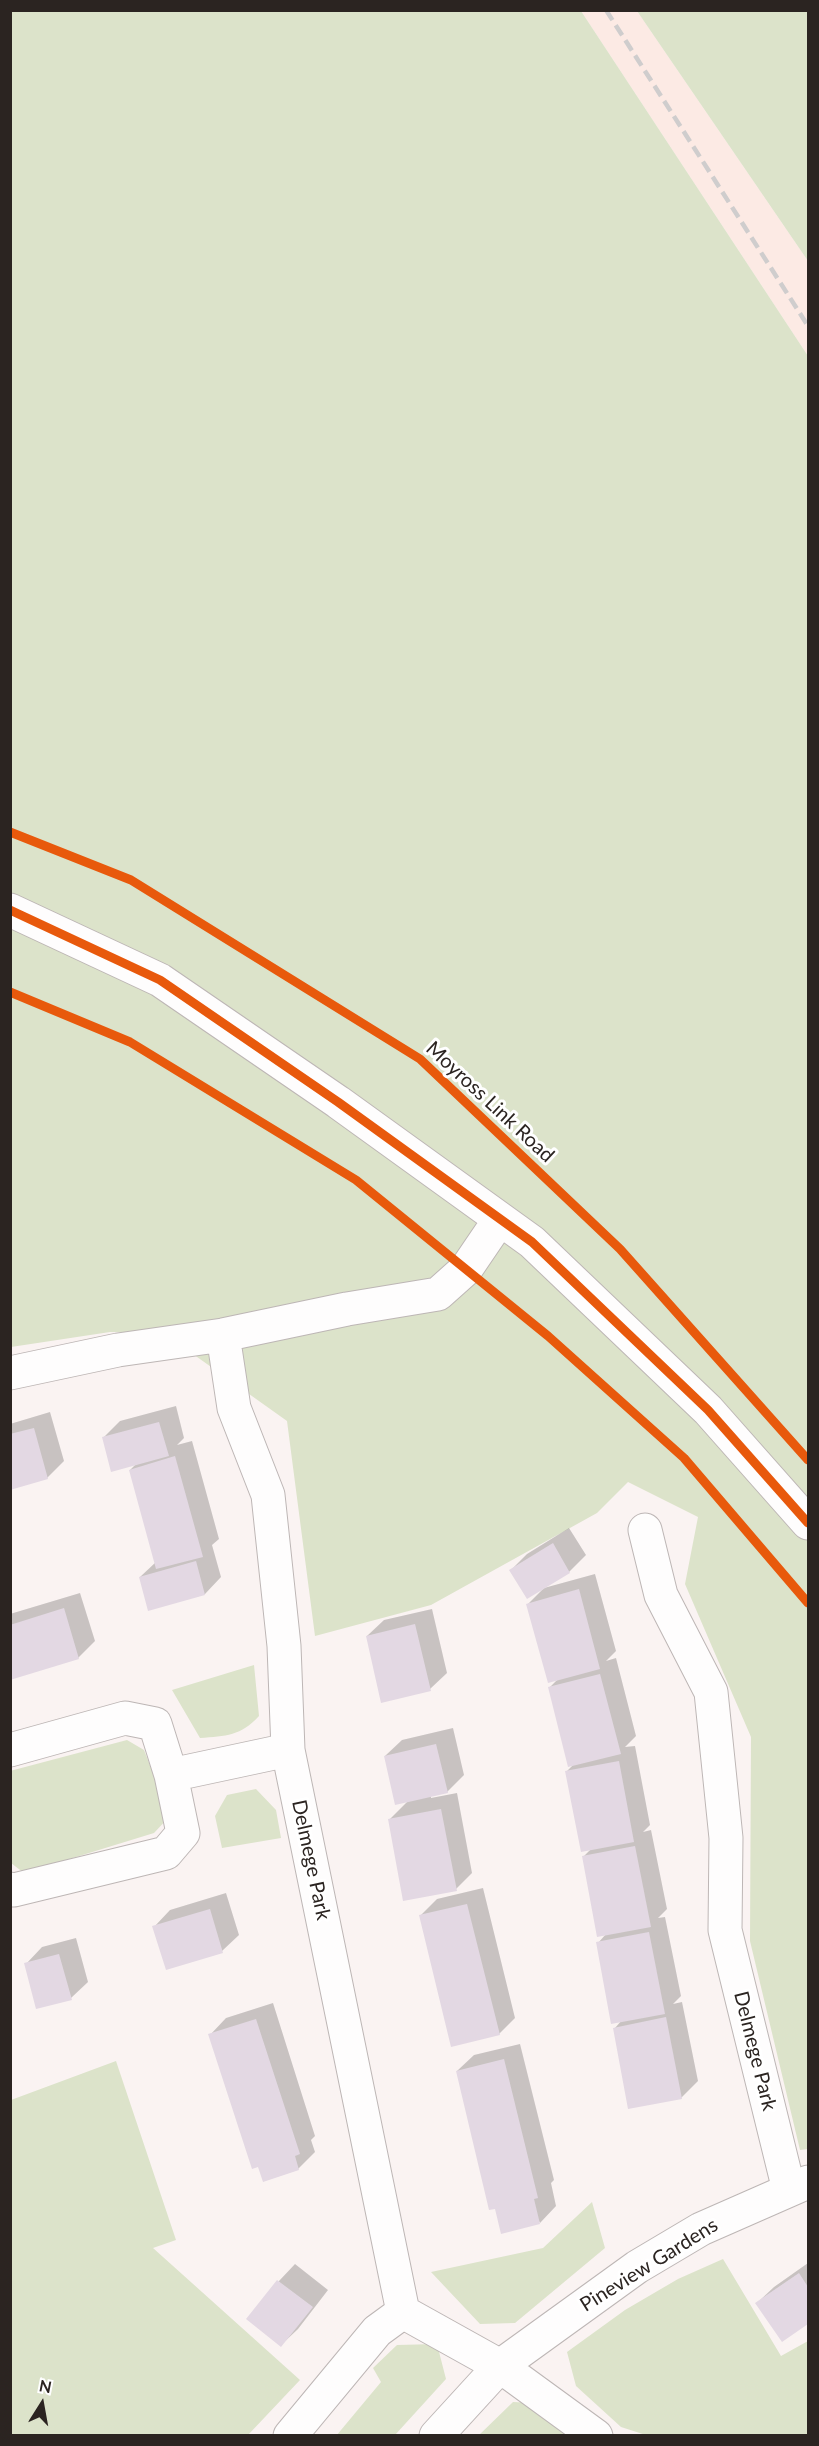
<!DOCTYPE html>
<style>
body{margin:0}
#map{position:relative;width:819px;height:2446px;overflow:hidden;background:#faf3f2;font-family:Lato,sans-serif}
canvas{display:block}
.frame{position:absolute;inset:0;border:12px solid #2b2421;pointer-events:none}
.north{position:absolute;left:12px;top:2374px;width:60px;height:60px;-webkit-text-stroke:4px #fff;paint-order:stroke;rotate:11deg;font-size:16px;font-weight:700;line-height:24px;text-align:center;color:#2b2421}
.north::after{content:'';display:block;margin:auto;width:21px;height:27px;background:#2b2421;clip-path:polygon(50% 0,100% 100%,50% 72%,0 100%)}
</style>
<div id="map">
<canvas width="819" height="2446"></canvas>
<div class="frame"></div>
<div class="north">N</div>
</div>
<script>
const ctx = document.querySelector('canvas').getContext('2d');
ctx.lineJoin = 'round';
function fillPath(path, color) { ctx.fillStyle = color; ctx.fill(path, 'evenodd'); }
function strokePath(path, color, width, dash) { ctx.strokeStyle = color; ctx.lineWidth = width; ctx.lineCap = dash ? 'butt' : 'round'; ctx.setLineDash(dash || []); ctx.stroke(path); }
function label(font, color, halo, rows, align = 'center') {
  ctx.font = font + ' Lato,sans-serif'; ctx.lineWidth = 6; ctx.setLineDash([]); ctx.textBaseline = 'middle'; ctx.strokeStyle = halo; ctx.fillStyle = color; for (const [text, x, y, turn = 0] of rows) {
    ctx.save(); ctx.translate(x, y); ctx.rotate((+turn || 0) * Math.PI / 180); ctx.textAlign = isNaN(turn) ? turn : align; if (halo) ctx.strokeText(text, 0, 0); ctx.fillText(text, 0, 0); ctx.restore();
  }
}
const built = new Path2D(`
 M581 11H637L808 261V356Z`);
const green = new Path2D(`
 M11 11H581L808 356V2149L800 2150 750 1941 751 1737 685 1584 698 1517 628 1482 597 1513 431 1605 315 1636 287 1421 162 1332H110L11 1347Z
 M637 11H808V261Z
 M254 1665 259 1716C241 1736 226 1736 200 1738L172 1690Z
 M127 1740 144 1750 170 1816 154 1833 24 1873 11 1863 10 1771Z
 M256 1789 276 1810 281 1838 222 1848 215 1816 227 1795Z
 M116 2061 176 2240 153 2248 300 2380 248 2435H11V2100Z
 M592 2202 605 2248 515 2323 480 2324 431 2272 543 2248Z
 M723 2259 781 2356 808 2341V2435L649 2436 621 2427 576 2386 567 2352 625 2310 678 2279Z
 M437 2344 446 2379 395 2435 336 2436 381 2382 373 2368 397 2345Z
 M513 2402 534 2403 565 2435 478 2436Z`);
const shadow = new Path2D(`
 M176 1406 184 1438 177 1445 192 1441 219 1539 212 1545 221 1577 205 1594 149 1609 140 1577 156 1562 130 1470 137 1463 103 1438 120 1421Z
 M50 1412 64 1461 47 1478 10 1488V1424Z
 M569 1528 586 1555 569 1572 544 1588 595 1574 616 1651 606 1661 616 1658 636 1736 625 1747 635 1746 650 1825 643 1832 651 1830 667 1909 658 1918 665 1917 681 1996 673 2004 682 2002 698 2081 681 2098 615 2028 622 2020 598 1943 606 1934 584 1856 591 1849 567 1771 574 1764 549 1688 558 1679 528 1604 544 1588 511 1570 527 1554Z
 M80 1593 95 1641 78 1658 10 1678V1614Z
 M432 1609 447 1673 430 1689 367 1636 384 1620Z
 M453 1728 464 1775 447 1792 431 1796V1798L457 1793 472 1873 456 1889 389 1820 408 1801 385 1756 402 1740Z
 M483 1888 515 2018 499 2034 420 1916 437 1899Z
 M226 1893 239 1935 222 1951 154 1927 170 1910Z
 M76 1938 88 1982 71 1998 26 1964 42 1947Z
 M273 2003 315 2136 311 2140 315 2152 298 2169 210 2035 226 2018Z
 M520 2044 554 2180 551 2183 556 2206 540 2223 457 2071 474 2055Z
 M808 2263V2322L782 2340 757 2303 774 2287Z
 M295 2264 328 2290 298 2329 281 2345 248 2319 279 2281Z`);
const building = new Path2D(`
 M159 1422 169 1456 111 1472 102 1437Z
 M34 1428 48 1479 10 1490V1434Z
 M175 1456 203 1557 156 1569 129 1470Z
 M553 1543 570 1573 527 1599 509 1570Z
 M196 1561 205 1595 148 1611 139 1577Z
 M579 1589 600 1669 548 1683 526 1604Z
 M64 1608 79 1659 10 1680V1625Z
 M415 1624 431 1691 381 1703 366 1636Z
 M600 1674 621 1754 568 1767 548 1687Z
 M436 1744 448 1793 395 1805 384 1756Z
 M619 1761 634 1842 581 1852 565 1771Z
 M441 1809 457 1891 403 1901 388 1819Z
 M635 1846 651 1927 597 1937 582 1856Z
 M467 1904 500 2035 451 2047 419 1915Z
 M210 1909 223 1953 166 1970 152 1926Z
 M649 1932 665 2014 611 2024 596 1942Z
 M59 1954 72 2000 36 2009 24 1963Z
 M666 2017 682 2099 628 2109 613 2028Z
 M256 2019 300 2154 295 2156 299 2170 263 2182 258 2167 252 2169 208 2034Z
 M504 2059 538 2198 534 2199 540 2224 501 2234 495 2209 489 2210 456 2071Z
 M799 2273 808 2287V2324L782 2342 755 2303Z
 M277 2280 313 2307 281 2347 246 2319Z`);
const minor = new Path2D(`
 M10 910 160 980 338 1102 532 1242 708 1410 808 1523
 M223 1335 234 1408 268 1495 284 1646 288 1750 403 2312
 M10 1373 118 1350 223 1335 347 1309 438 1294 466 1269 500 1219
 M645 1530 661 1595 711 1692 726 1838 725 1930 789 2190
 M10 1750 125 1718 155 1724 171 1775 183 1833 166 1853 14 1890 10 1889
 M171 1775 288 1750
 M290 2436 377 2331 403 2312 500 2366 596 2436
 M436 2436 500 2366 637 2267 701 2229 808 2182`);
const rail = new Path2D(`
 M606 10 808 326`);
const cycleway = new Path2D(`
 M10 832 131 880 420 1059 620 1249 808 1460
 M10 910 160 980 338 1102 532 1242 708 1410 808 1523
 M10 992 130 1042 356 1180 548 1336 684 1458 808 1603`);
const streetNames = [
 ["Moyross Link Road",490,1102,43],
 ["Delmege Park",311,1860,78],
 ["Delmege Park",755,2051,76],
 ["Pineview Gardens",649,2265,-32]
];
fillPath(built, '#fceae4');
fillPath(green, '#dce3ca');
fillPath(shadow, '#0003');
fillPath(building, '#e3d8e3');
strokePath(minor, '#bdb6b5', 35);
strokePath(minor, '#fefdfd', 33);
strokePath(rail, '#cfcdcd', 4.5, [12, 6]);
strokePath(cycleway, '#e8590c', 9);
label('20px', '#2b2421', '#fff', streetNames);
</script>
